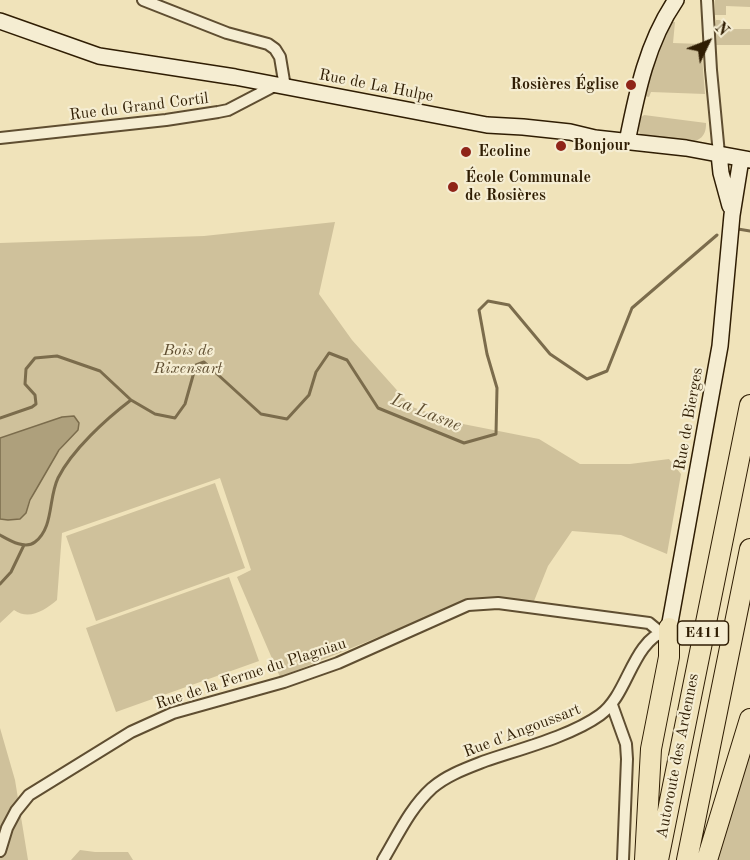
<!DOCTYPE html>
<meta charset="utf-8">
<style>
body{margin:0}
#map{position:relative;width:750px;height:860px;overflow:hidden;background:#f0e3ba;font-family:"Old Standard TT",serif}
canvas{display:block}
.north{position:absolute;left:678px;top:12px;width:60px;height:60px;-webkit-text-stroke:4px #f5edd2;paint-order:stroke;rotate:47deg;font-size:16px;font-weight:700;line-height:24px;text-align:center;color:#2f1d03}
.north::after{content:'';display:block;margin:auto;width:21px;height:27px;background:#2f1d03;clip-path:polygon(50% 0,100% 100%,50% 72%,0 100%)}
</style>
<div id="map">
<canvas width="750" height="860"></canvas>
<div class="north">N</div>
</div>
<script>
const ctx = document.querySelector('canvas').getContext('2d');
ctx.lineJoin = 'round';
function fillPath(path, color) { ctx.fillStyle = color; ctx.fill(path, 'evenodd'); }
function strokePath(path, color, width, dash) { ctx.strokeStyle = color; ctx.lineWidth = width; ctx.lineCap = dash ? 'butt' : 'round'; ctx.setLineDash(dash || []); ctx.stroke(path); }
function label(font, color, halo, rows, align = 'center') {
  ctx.font = font + ' "Old Standard TT",serif'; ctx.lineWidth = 4.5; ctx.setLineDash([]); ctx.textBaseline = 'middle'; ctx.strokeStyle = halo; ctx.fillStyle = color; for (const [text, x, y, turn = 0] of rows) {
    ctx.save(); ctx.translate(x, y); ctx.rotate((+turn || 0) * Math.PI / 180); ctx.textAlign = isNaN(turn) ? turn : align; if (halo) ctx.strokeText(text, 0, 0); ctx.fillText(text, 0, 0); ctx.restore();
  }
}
const green = new Path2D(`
 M715 0H750V7L726 6V15H715Z
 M716 20H726V29H750V45H715Z
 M671 22H675L673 43 701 44 705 94 651 92 649 97 643 96 653 60Z
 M644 115 706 123C707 148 681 142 665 140 659 139 650 140 645 137 638 134 637 127 638 120Z
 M335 222 319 294 352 340 412 407 463 424 539 439 580 464H630L669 459 681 474 667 554 621 535 572 531 548 566 534 601 488 598 470 600 280 677 237 577 251 570 220 478 62 533 57 600C45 610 29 621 14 610L0 623V519L8 520 26 513C37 483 55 452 78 430L62 417 0 438V243L204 236Z
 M215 483 245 568 96 621 66 536Z
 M229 577 259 661 116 712 86 628Z
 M0 728 15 780 28 860H0Z
 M750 747V860H711Z
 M80 850 95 852H128L133 860H71Z`);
const water = new Path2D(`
 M74 416 79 423 78 430 59 450 30 500 26 513 20 519 8 520 0 519V438L62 417Z`);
const stream = new Path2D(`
 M738 229 750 231
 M0 418 32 407 36 404 35 395 25 384 26 369 35 358 57 356 100 371 131 400 155 414 175 418 185 404 196 365 204 362 261 414 287 419 309 395 316 372 329 353 347 360 378 408 464 443 496 434 497 388 487 354 479 310 488 301 509 305 550 354 587 379 607 371 632 308 717 235
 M0 535C9 540 25 550 35 542 54 527 48 499 58 478 72 450 106 419 131 400
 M0 584 11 572 24 545`);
const street = new Path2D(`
 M143 0 227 33 268 44 275 49 280 57 285 87
 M707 0 711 70 719 154
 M0 138 166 120 218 112 228 110 276 85
 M612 705 626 744 627 759 623 860
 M0 851 7 828 16 811 29 795 131 732 173 713 284 682 338 663 468 605 498 603 649 623 660 632
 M383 860C398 835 410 808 432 788 447 775 467 768 485 761 520 749 571 736 600 715 629 694 631 642 667 630`);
const secondary = new Path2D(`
 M0 21 99 56 235 77 487 125 523 127 570 132 595 138 686 148 750 160
 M627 142C637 92 647 42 676 0
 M719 154 721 173 730 206
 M669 628 720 346 732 215 741 159`);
const highway = new Path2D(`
 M645 860 651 749 669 657V628
 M658 860 750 405
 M687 860 750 549
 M707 860 750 719`);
const markers = [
 [631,85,6,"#8f2418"],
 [561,146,6,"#8f2418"],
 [466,152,6,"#8f2418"],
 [453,187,6,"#8f2418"]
];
const shields = [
 [703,633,51]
];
const shieldNames = [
 ["E411",703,633]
];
const poiNames = [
 ["Rosières Église",619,85,"right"],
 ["Bonjour",573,146],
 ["Ecoline",478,152],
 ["École Communale",465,178],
 ["de Rosières",465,196]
];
const streetNames = [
 ["Rue de La Hulpe",376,86,11],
 ["Rue du Grand Cortil",139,107,-7],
 ["Rue de Bierges",689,419,-80],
 ["Rue de la Ferme du Plagniau",251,674,-18],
 ["Rue d'Angoussart",522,731,-21],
 ["Autoroute des Ardennes",678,756,-79]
];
const parkNames = [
 ["Bois de",188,351],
 ["Rixensart",188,369]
];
const waterNames = [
 ["La Lasne",426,413,22]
];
fillPath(green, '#cfc19b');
fillPath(water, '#aea07c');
strokePath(water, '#7b6c4c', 1.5);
strokePath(stream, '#7b6c4c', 3);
strokePath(street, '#5f4e31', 14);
strokePath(secondary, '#2f1d03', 18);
strokePath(highway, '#2f1d03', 22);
strokePath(street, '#f5edd2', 10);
strokePath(secondary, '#f5edd2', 15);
strokePath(highway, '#f0e3ba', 20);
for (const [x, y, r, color] of markers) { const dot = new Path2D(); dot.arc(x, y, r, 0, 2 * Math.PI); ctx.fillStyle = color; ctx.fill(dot); strokePath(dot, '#f5edd2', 2); }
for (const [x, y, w] of shields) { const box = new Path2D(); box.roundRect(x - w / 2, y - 12, w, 24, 4.5); ctx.fillStyle = '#f5edd2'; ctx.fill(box); strokePath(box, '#2f1d03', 1.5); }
label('bold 15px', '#2f1d03', null, shieldNames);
label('bold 16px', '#2f1d03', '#f5edd2', poiNames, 'left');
label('16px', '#2f1d03', '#f5edd2', streetNames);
label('italic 16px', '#5f4e31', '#f5edd2', parkNames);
label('italic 18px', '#625133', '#f5edd2', waterNames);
</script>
